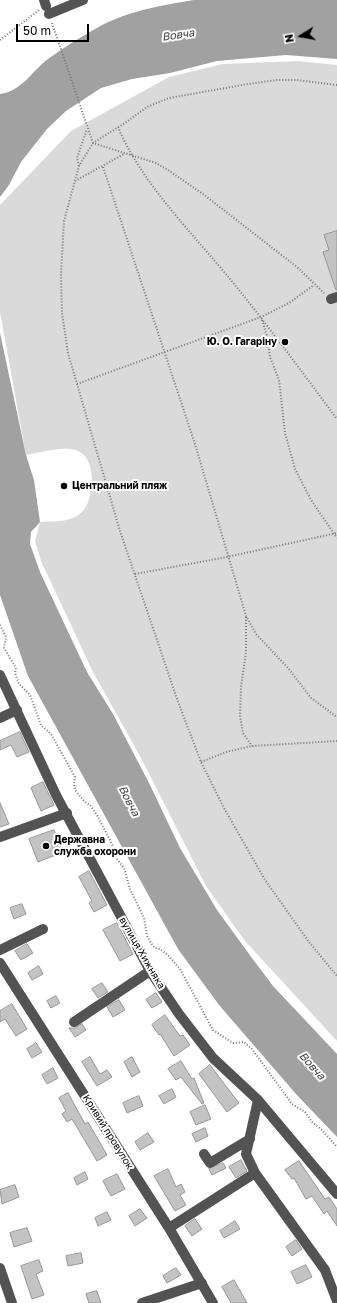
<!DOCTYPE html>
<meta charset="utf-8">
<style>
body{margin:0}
#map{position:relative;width:337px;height:1303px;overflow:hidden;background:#fff;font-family:"Golos Text",sans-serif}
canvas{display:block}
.north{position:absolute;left:281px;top:16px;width:40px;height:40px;-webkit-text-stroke:3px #fff;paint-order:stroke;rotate:259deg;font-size:11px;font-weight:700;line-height:16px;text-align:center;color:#000}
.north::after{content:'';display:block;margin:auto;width:14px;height:18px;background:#000;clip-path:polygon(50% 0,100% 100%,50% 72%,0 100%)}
.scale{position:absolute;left:16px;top:24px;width:73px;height:18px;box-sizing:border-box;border:2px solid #000;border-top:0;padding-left:5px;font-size:12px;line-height:14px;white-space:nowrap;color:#000;-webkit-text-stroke:3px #fff;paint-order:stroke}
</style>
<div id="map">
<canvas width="337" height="1303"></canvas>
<div class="north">N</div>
<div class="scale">50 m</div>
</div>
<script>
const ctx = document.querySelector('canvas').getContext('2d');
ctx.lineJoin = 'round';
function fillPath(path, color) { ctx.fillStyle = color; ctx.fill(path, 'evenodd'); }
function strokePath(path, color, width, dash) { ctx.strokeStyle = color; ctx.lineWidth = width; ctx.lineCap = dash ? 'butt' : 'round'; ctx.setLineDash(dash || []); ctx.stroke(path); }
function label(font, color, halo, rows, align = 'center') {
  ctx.font = font + ' "Golos Text",sans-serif'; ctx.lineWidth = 4; ctx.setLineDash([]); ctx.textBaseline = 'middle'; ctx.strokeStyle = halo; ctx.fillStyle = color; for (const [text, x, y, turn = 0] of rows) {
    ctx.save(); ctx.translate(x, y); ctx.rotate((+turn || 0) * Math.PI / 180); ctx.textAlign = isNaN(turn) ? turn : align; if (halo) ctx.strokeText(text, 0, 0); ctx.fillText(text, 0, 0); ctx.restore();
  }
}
const green = new Path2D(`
 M298 61 337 65V1041L245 941 206 886 141 758 93 672 41 561 35 541 40 522C54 521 69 523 81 513 95 501 97 458 78 451 64 445 40 453 26 455L0 312V205L71 131 169 77 223 64Z`);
const water = new Path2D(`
 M194 0H337V59L286 55 217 61 170 73 132 79 101 88 66 111 47 129 21 162 9 185 0 197V94C22 91 32 71 48 59 63 48 79 38 95 29 126 11 159 6 194 0Z
 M0 333 26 455 34 480 40 522 31 532 30 544 40 572 87 672 113 714 149 783 180 848 217 910 252 958 273 986 337 1054V1137L296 1094 219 1005 178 949 28 676 0 595Z`);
const building = new Path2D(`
 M337 231V290H336L323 252 329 250 324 235Z
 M20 732 29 752 17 757 11 745 0 750V741Z
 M43 782 54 805 41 811 31 788Z
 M0 803 9 824 0 827Z
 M54 830 63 852 38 862 29 839Z
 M89 871 107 905 94 912 89 903 92 901 79 877Z
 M22 904 26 914 14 919 10 908Z
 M117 923 133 954 120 961 103 930Z
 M27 944 33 953 21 960 15 951Z
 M39 966 43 974 32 980 28 973Z
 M102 983 108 992 98 998 92 989Z
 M156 993 162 1002 152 1008 146 1000Z
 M56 996 60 1003 51 1008 47 1001Z
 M119 1000 125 1010 113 1017 107 1007Z
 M12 1004 27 1029 16 1036 5 1019 0 1022V1011Z
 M165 1015 180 1036 183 1035 190 1045 174 1056 160 1034 159 1035 152 1025Z
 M82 1024 86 1030 75 1037 69 1028H75Z
 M36 1043 42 1052 32 1058 27 1049Z
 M90 1057 100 1074 107 1070 112 1077 97 1086 82 1062Z
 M132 1057 140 1072 132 1077 124 1062Z
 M181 1061 192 1079 194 1078 204 1103 202 1104 181 1077 176 1080 168 1069Z
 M210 1065 239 1103 227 1112 199 1074Z
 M53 1068 58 1078 47 1084 42 1075Z
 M172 1089 176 1097 164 1104 159 1096Z
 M68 1093 85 1124 88 1122 107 1155 97 1161 72 1119 67 1122 62 1114 66 1111 59 1098Z
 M139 1096 143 1106 127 1113 123 1103Z
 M205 1105 211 1119 196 1125 190 1112Z
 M205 1128 208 1136 196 1142 192 1134Z
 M148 1133 154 1142 140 1150 135 1142Z
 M241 1160 247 1171 236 1178 229 1167Z
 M299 1161 325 1199 329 1197 337 1209V1226L327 1211 324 1214 312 1196 306 1199 294 1178 292 1179 285 1170Z
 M223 1163 226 1168 212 1175 209 1169Z
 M168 1169 176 1187 181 1184 185 1192 180 1195 186 1205 175 1211 154 1176Z
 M85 1172 88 1179 77 1185 74 1178Z
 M117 1174 125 1189 111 1196 103 1181Z
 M15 1185 19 1197 2 1204 0 1190Z
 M140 1209 147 1218 135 1226 129 1216Z
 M107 1212 111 1220 98 1226 95 1218Z
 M195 1219 202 1229 192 1236 185 1226Z
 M235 1221 240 1229 224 1238 220 1231Z
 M27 1228 32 1241 14 1247 10 1233Z
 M296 1240 302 1249 292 1256 286 1247Z
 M81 1253 83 1263 68 1266 66 1256Z
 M39 1260 43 1271 36 1274 44 1295 32 1299 21 1266Z
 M306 1265 312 1277 297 1284 291 1272Z
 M176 1268 181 1275 167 1283 163 1276Z
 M234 1280 247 1303H231L222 1287Z
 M97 1291 101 1303H89L86 1294Z`);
const path = new Path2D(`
 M52 23 93 143 156 163 168 170 203 194 297 267 324 293
 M0 40 39 10
 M337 85 297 80H277L248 84 169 98 147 107 125 123 93 143 79 166 64 221 61 274 62 313 68 353 77 384 120 531 177 699 201 762 224 808 265 880 309 942 337 976
 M118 127C140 181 193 234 230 279 267 324 302 372 337 419
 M79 166 77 158 87 129
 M103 167 195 444 246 616 256 634 288 668 311 698 337 717
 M75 181 124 154
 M262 320 267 336 270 357 279 380 285 433 295 469 311 500 337 538
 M77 384 261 317 289 303 314 285
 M135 574 227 557 337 533
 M246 617V652L241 687 240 716 243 733 252 746
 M0 625 6 637 4 648 16 668 15 673 19 684 30 695 41 725 51 734 75 777 74 784 75 790 84 801 91 806 98 817 112 844 117 859 124 868 130 889 144 918 147 936 151 943 155 948 160 949 168 955 180 969 213 1030 233 1043 244 1042 252 1049 292 1104 305 1112 312 1122 322 1130 337 1147
 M201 762 226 752 252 746 337 741`);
const minor = new Path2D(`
 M44 0 46 6
 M49 14 83 0
 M331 299 337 297
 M0 675 56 795 150 971 179 1014 213 1058 258 1100 337 1194
 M0 718 17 710
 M0 837 67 813
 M0 950 43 929
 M0 963 169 1228 213 1303
 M74 1022 150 971
 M204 1154 210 1163 250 1139
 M255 1173 246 1154 258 1100
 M169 1228 255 1173 325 1270 337 1301
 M0 1268 12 1303
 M142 1303 202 1283`);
const markers = [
 [285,342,4,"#000"],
 [64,486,4,"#000"],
 [46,846,4,"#000"]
];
const poiNames = [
 ["Ю. О. Гагаріну",277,342,"right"],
 ["Центральний пляж",72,486],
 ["Державна",54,840],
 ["служба охорони",54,852]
];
const streetNames = [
 ["вулиця Хижняка",142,953,60],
 ["Кривий провулок",108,1132,58]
];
const waterNames = [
 ["Вовча",178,35,-8],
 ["Вовча",129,801,63],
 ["Вовча",312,1066,48]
];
fillPath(green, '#dadada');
fillPath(water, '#a1a1a1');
fillPath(building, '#c3c3c3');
strokePath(building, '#979797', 1);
strokePath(path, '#757575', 2, [1, 2]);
strokePath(minor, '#535353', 10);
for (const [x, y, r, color] of markers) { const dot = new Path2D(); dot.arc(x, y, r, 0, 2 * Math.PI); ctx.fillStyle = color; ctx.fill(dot); strokePath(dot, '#fff', 1.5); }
label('bold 10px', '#000', '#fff', poiNames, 'left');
label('10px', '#000', '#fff', streetNames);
label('italic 11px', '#424242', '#fff', waterNames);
</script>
